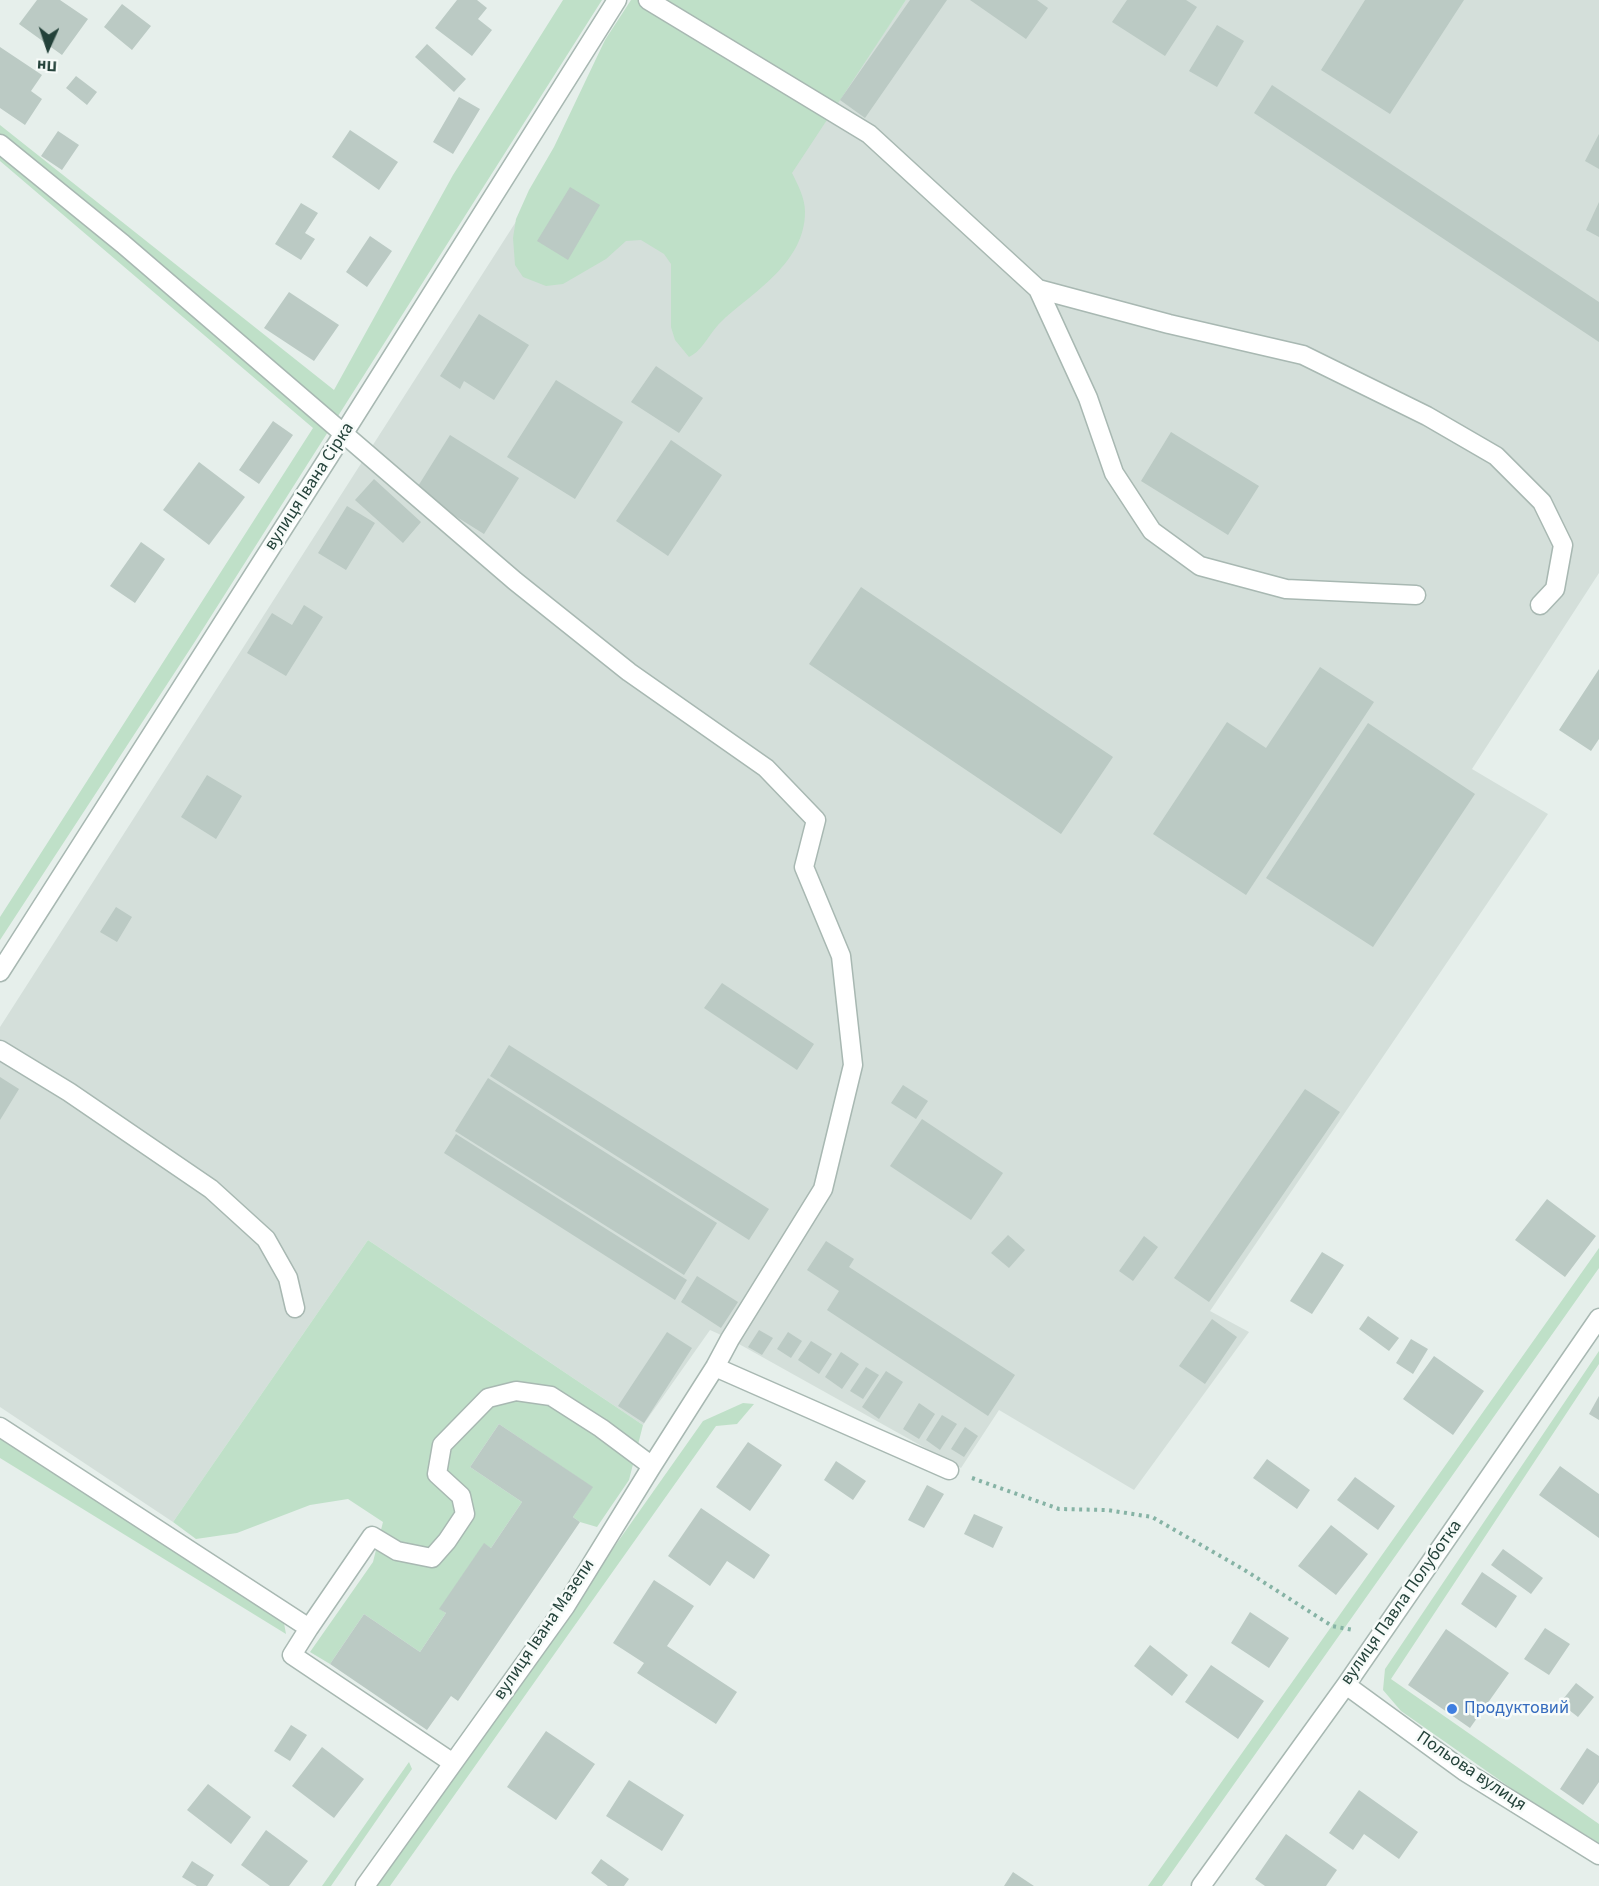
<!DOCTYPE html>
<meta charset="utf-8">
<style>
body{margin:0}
#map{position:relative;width:1599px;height:1886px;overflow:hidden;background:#e6efeb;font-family:"Source Sans 3",sans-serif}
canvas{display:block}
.north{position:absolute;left:18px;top:18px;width:60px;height:60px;-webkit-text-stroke:4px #f7fbf9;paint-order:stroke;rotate:183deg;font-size:16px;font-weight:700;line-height:24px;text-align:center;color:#24423a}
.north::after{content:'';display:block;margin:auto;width:21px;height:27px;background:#24423a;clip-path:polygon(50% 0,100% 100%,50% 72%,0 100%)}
</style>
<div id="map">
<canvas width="1599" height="1886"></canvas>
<div class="north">Пн</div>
</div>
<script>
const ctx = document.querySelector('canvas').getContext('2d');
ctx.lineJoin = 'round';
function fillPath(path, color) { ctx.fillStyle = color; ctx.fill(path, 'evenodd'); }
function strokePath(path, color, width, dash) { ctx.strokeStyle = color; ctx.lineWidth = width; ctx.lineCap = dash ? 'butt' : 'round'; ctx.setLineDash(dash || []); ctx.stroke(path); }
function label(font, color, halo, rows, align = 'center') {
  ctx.font = font + ' "Source Sans 3",sans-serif'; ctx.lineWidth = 5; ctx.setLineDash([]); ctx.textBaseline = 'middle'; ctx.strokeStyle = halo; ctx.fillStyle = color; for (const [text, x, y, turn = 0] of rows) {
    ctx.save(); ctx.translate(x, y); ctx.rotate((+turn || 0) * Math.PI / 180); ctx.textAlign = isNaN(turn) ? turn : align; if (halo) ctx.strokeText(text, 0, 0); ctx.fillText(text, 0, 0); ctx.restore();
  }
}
const built = new Path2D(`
 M658 0 843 93 906 0H1599V573L1472 769 1548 814 1210 1311 1249 1332 1134 1490 999 1410 961 1468 730 1339 710 1330 643 1425 368 1240 173 1522 0 1407V1027Z`);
const green = new Path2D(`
 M563 0H602L194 643 0 940V917L313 428 0 161V125L334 390 453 175Z
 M631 0H906L792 173C798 185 805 198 805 212 805 262 755 291 723 320 710 331 704 350 689 357L675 340 671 327V264L664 254 641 240 626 241 606 259 563 284 546 286 523 277 515 265 513 238 516 219 529 190 554 147 605 40Z
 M368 1240 643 1425 629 1480 597 1527 580 1522 573 1517 592 1487 499 1424 470 1467 522 1502 491 1548 484 1544 440 1609 446 1613 420 1652 364 1614 330 1664 310 1652 373 1562 383 1522 348 1499 310 1505 237 1533 196 1539 173 1522Z
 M1599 1248V1268L1162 1886H1148Z
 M1599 1351V1364L1391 1679 1599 1824V1843L1518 1793 1401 1711 1383 1690 1385 1669Z
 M743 1403 754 1404 737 1424 716 1426 390 1886H375L703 1421Z
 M0 1435 284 1623 286 1634 0 1458Z
 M409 1762 412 1769 331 1886H322Z`);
const building = new Path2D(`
 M37 0H60L88 19 62 55 19 24Z
 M457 0H477L487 8 478 19 492 30 472 56 435 28Z
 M910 0H947L865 118 840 100Z
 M970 0H1037L1048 8 1026 39Z
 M1127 0H1186L1197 7 1165 56 1112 22Z
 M1365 0H1464L1390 114 1321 70Z
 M122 4 151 26 132 50 104 27Z
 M1217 25 1244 41 1217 87 1189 71Z
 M427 44 466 79 454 92 415 57Z
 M0 47 42 75 31 91 42 99 25 125 0 108Z
 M76 76 97 92 87 105 66 88Z
 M1272 85 1599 302V342L1254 113Z
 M459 97 480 109 453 154 433 142Z
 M350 130 398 162 379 190 332 157Z
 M58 131 79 145 62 170 41 156Z
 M1599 134V169L1585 161Z
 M570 187 600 205 568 260 537 241Z
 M1599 202V237L1586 230Z
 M301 203 318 213 305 233 315 239 301 260 275 244Z
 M370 236 392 251 367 287 346 272Z
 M289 292 339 325 314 361 264 328Z
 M479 314 529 345 494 400 464 381 460 389 440 376Z
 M656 366 703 398 679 433 631 402Z
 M556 380 623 422 575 499 507 457Z
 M273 421 293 435 259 484 239 470Z
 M1171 432 1259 486 1228 535 1141 481Z
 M450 435 519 478 484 534 415 491Z
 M671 440 722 475 668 556 616 521Z
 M199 462 245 497 209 545 163 510Z
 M374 479 421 522 403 543 355 500Z
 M347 506 375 523 346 570 318 553Z
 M141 542 165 559 135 603 110 586Z
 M861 587 1113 757 1061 834 809 664Z
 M304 605 323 617 286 676 247 653 272 613 292 625Z
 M1320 667 1374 702 1246 895 1153 834 1227 722 1266 748Z
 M1599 669V739L1591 751 1559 730Z
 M1368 723 1475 794 1373 947 1266 878Z
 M207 775 242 796 216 839 181 817Z
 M116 907 132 917 117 942 100 932Z
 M722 983 814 1044 797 1070 704 1008Z
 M509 1045 769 1209 749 1240 490 1076Z
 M0 1077 19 1089 0 1120Z
 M488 1078 717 1223 684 1275 455 1131Z
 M903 1085 928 1101 916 1119 891 1103Z
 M1305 1089 1340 1112 1209 1302 1174 1278Z
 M922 1119 1003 1173 971 1220 890 1166Z
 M456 1134 687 1280 675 1300 444 1153Z
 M1547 1199 1596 1236 1565 1277 1515 1240Z
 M1008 1235 1025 1250 1009 1268 991 1253Z
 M1144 1236 1158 1247 1133 1281 1119 1271Z
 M826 1241 854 1259 849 1267 1015 1375 988 1416 827 1310 839 1291 807 1270Z
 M1322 1252 1344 1265 1312 1314 1290 1301Z
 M697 1276 738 1302 721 1328 681 1302Z
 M1368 1316 1399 1338 1389 1351 1359 1329Z
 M1212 1319 1237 1337 1205 1384 1179 1366Z
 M759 1330 773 1338 762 1355 748 1347Z
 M667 1332 692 1348 644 1423 618 1406Z
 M788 1332 802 1341 791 1358 777 1349Z
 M1411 1339 1428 1349 1413 1374 1396 1363Z
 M811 1341 832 1354 819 1374 798 1360Z
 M841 1352 859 1364 842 1389 825 1377Z
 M1434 1356 1484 1391 1453 1435 1403 1399Z
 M866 1367 879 1375 863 1399 850 1391Z
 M886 1371 903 1382 879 1419 862 1407Z
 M1599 1396V1420L1589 1414Z
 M919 1403 935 1414 919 1439 903 1429Z
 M942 1415 957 1424 940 1450 926 1440Z
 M499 1424 593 1487 573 1517 580 1522 458 1701 451 1696 427 1730 330 1664 364 1614 420 1652 446 1613 439 1609 484 1543 491 1548 522 1502 470 1467Z
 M965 1427 978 1436 964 1457 951 1449Z
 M748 1442 782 1465 750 1511 716 1487Z
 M1267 1459 1310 1490 1297 1509 1253 1478Z
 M836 1461 866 1481 853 1500 824 1480Z
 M1560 1466 1599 1494V1538L1539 1495Z
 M1355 1477 1395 1506 1378 1530 1337 1500Z
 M927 1485 944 1494 924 1528 908 1520Z
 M701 1508 770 1555 754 1579 727 1561 710 1586 668 1556Z
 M974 1514 1003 1527 993 1548 964 1534Z
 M1331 1525 1368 1554 1336 1595 1298 1566Z
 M1503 1549 1543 1578 1531 1594 1491 1565Z
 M1482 1572 1517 1596 1496 1628 1461 1604Z
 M654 1580 694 1606 667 1646 737 1692 716 1724 637 1673 644 1663 613 1643Z
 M1250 1612 1289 1638 1269 1668 1231 1643Z
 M1545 1628 1570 1644 1549 1675 1524 1659Z
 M1446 1629 1509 1673 1470 1728 1408 1685Z
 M1150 1645 1188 1675 1172 1696 1134 1666Z
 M1211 1665 1264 1701 1238 1739 1185 1702Z
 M1576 1683 1594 1697 1578 1717 1560 1703Z
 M291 1725 307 1735 290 1761 274 1751Z
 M546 1731 595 1764 556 1820 507 1787Z
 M322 1747 364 1779 334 1818 292 1786Z
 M1587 1748 1599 1756V1782L1583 1805 1560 1789Z
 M629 1780 684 1815 662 1851 606 1816Z
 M208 1784 251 1817 231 1844 187 1810Z
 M1359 1790 1418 1832 1399 1859 1364 1834 1353 1850 1329 1833Z
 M266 1830 308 1861 289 1886H270L241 1865Z
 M1286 1834 1337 1870 1326 1886H1265L1255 1879Z
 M601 1859 629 1879 624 1886H608L591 1873Z
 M192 1861 214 1875 207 1886H197L182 1877Z
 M1013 1872 1034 1886H1004Z`);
const path = new Path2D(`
 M972 1478 1059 1509 1107 1510 1152 1517 1243 1569 1332 1626 1353 1630`);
const minor = new Path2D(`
 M648 0 869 134 1038 289 1088 398 1114 473 1152 531 1200 566 1286 589 1416 595
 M0 144 123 244 515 581 629 672 766 768 816 820 804 867 841 956 853 1065 823 1189 730 1339 715 1367 652 1466 565 1607 365 1886
 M1038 289 1169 324 1303 355 1427 416 1496 456 1542 502 1563 545 1555 589 1540 605
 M0 972 344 433 617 0
 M0 1050 69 1092 211 1189 266 1239 288 1278 295 1308
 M715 1367 949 1470
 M0 1427 309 1628 292 1655 453 1763
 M309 1628 372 1536 397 1551 432 1558 447 1541 465 1514 461 1496 437 1474 442 1445 488 1398 516 1391 551 1396 601 1428 652 1466
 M1346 1685 1464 1771 1599 1855
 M1201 1886 1346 1685 1599 1318`);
const markers = [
 [1452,1709,6,"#3f7fe0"]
];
const streetNames = [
 ["вулиця Івана Сірка",310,487,-57],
 ["вулиця Павла Полуботка",1402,1603,-55],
 ["вулиця Івана Мазепи",545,1630,-56],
 ["Польова вулиця",1471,1772,34]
];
const shopNames = [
 ["Продуктовий",1464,1709]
];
fillPath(built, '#d4dfda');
fillPath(green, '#bfe0c8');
fillPath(building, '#bbcac4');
strokePath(minor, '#a8b8b2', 21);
strokePath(path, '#86b3a5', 4, [3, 4.5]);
strokePath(minor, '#fff', 18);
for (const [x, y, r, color] of markers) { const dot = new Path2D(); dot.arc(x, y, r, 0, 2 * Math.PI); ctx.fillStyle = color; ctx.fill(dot); strokePath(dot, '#f7fbf9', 2); }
label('18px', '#24423a', '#f7fbf9', streetNames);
label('18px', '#366cbe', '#f7fbf9', shopNames, 'left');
</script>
